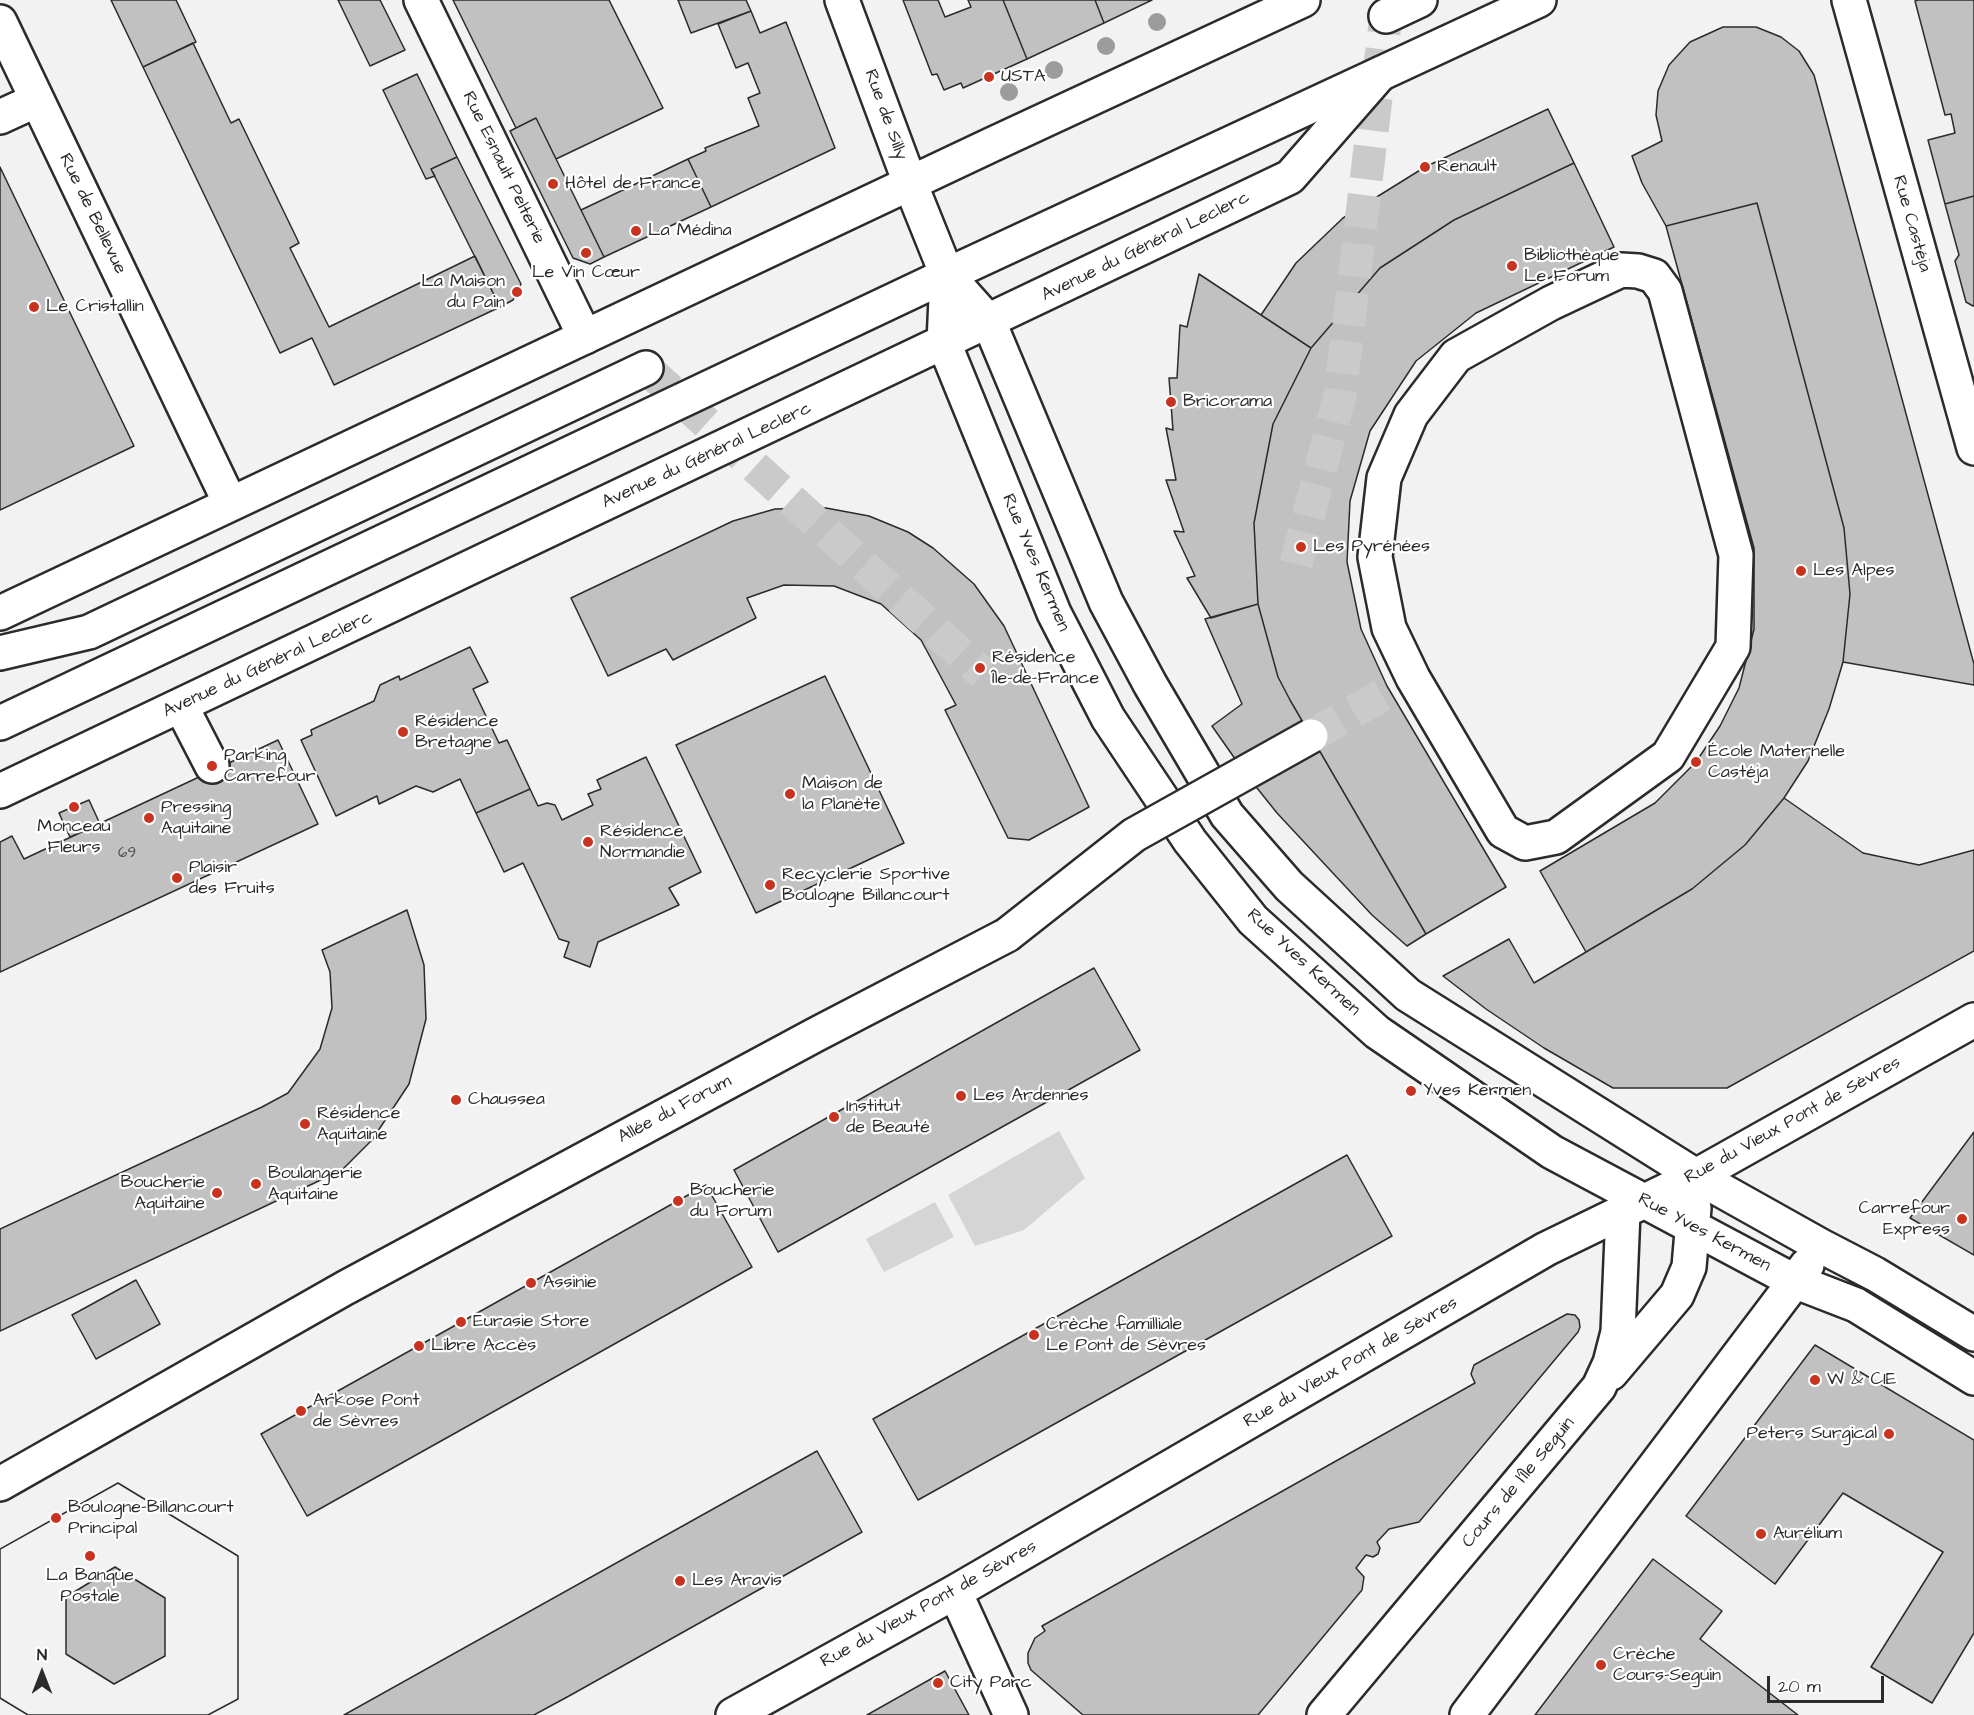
<!DOCTYPE html>
<meta charset="utf-8">
<style>
body{margin:0}
#map{position:relative;width:1974px;height:1715px;overflow:hidden;background:#f2f2f2;font-family:"Architects Daughter",sans-serif}
canvas{display:block}
.north{position:absolute;left:12px;top:1643px;width:60px;height:60px;-webkit-text-stroke:4px #fff;paint-order:stroke;rotate:0deg;font-size:16px;font-weight:700;line-height:24px;text-align:center;color:#2b2b2b}
.north::after{content:'';display:block;margin:auto;width:21px;height:27px;background:#2b2b2b;clip-path:polygon(50% 0,100% 100%,50% 72%,0 100%)}
.scale{position:absolute;left:1767px;top:1676px;width:117px;height:27px;box-sizing:border-box;border:3px solid #2b2b2b;border-top:0;padding-left:8px;font-size:18px;line-height:21px;white-space:nowrap;color:#2b2b2b;-webkit-text-stroke:4px #fff;paint-order:stroke}
</style>
<div id="map">
<canvas width="1974" height="1715"></canvas>
<div class="north">N</div>
<div class="scale">20 m</div>
</div>
<script>
const ctx = document.querySelector('canvas').getContext('2d');
ctx.lineJoin = 'round';
function fillPath(path, color) { ctx.fillStyle = color; ctx.fill(path, 'evenodd'); }
function strokePath(path, color, width, dash) { ctx.strokeStyle = color; ctx.lineWidth = width; ctx.lineCap = dash ? 'butt' : 'round'; ctx.setLineDash(dash || []); ctx.stroke(path); }
function label(font, color, halo, rows, align = 'center') {
  ctx.font = font + ' "Architects Daughter",sans-serif'; ctx.lineWidth = 4.5; ctx.setLineDash([]); ctx.textBaseline = 'middle'; ctx.strokeStyle = halo; ctx.fillStyle = color; for (const [text, x, y, turn = 0] of rows) {
    ctx.save(); ctx.translate(x, y); ctx.rotate((+turn || 0) * Math.PI / 180); ctx.textAlign = isNaN(turn) ? turn : align; if (halo) ctx.strokeText(text, 0, 0); ctx.fillText(text, 0, 0); ctx.restore();
  }
}
const green = new Path2D(`
 M1059 1131 1085 1178 1024 1230 975 1246 948 1195Z
 M935 1202 954 1237 884 1272 866 1239Z`);
const building = new Path2D(`
 M111 0H176L196 42 143 67Z
 M338 0H380L405 50 370 66Z
 M453 0H609L663 108 556 159 536 118 516 128Z
 M678 0H746L751 11 691 33Z
 M903 0H938L945 17 971 7 968 0H1003L1027 59 963 88 961 83 944 90 937 74 932 75Z
 M1003 0H1095L1104 23 1027 59Z
 M1095 0H1152L1104 23Z
 M1918 0H1974V196L1945 204 1928 140 1955 133 1951 114 1945 115 1915 1Z
 M751 11 760 33 786 22 835 148 711 207 688 159 706 151 705 148 759 126 748 98 760 93 748 63 736 68 718 24Z
 M1723 27H1756L1781 37 1799 51 1814 75 1974 664V685L1843 662 1850 594 1844 528 1757 203 1666 226 1642 183 1632 156 1662 141 1656 115 1658 91 1669 65 1690 42Z
 M193 43 231 123 239 119 299 243 290 248 329 327 475 256 500 307 334 385 312 338 280 353 143 67Z
 M417 74 457 157 431 169 435 176 426 179 383 90Z
 M1548 109 1574 163 1454 220 1380 268 1311 348 1261 315 1296 263 1343 218 1425 167Z
 M536 118 604 257 590 264 573 258 510 131Z
 M457 157 521 284 513 300 500 307 431 169Z
 M688 159 711 207 604 257 581 210Z
 M1574 163 1614 247 1476 313 1416 361 1370 431 1350 501 1347 562 1361 629 1387 686 1506 887 1426 934 1290 700 1278 677 1258 604 1254 523 1273 424 1311 348 1380 268 1454 220Z
 M0 167 134 446 0 510Z
 M1974 196V306H1973L1966 302 1955 261 1959 255 1945 204Z
 M1757 203 1844 528 1850 594 1843 662 1829 709 1808 761 1784 798 1745 845 1692 889 1586 952 1540 871 1655 803 1696 762 1720 726 1739 688 1754 629V548L1666 226Z
 M1199 274 1311 348 1273 424 1254 523 1258 604 1211 618 1187 578 1195 576 1174 531 1184 532 1166 480H1176L1166 428 1173 430 1169 378H1177L1180 325 1187 327Z
 M826 508 869 516 908 532 933 548 974 584 1004 626 1089 807 1029 840 1008 838 945 710 956 705 921 640 881 604 834 586 784 585 747 598 756 618 673 660 666 649 608 676 571 598 733 521 775 509Z
 M1258 604 1278 677 1290 700 1426 934 1407 946 1372 915 1277 813 1245 773 1212 726 1242 704 1205 619Z
 M470 647 488 682 473 689 499 743 507 740 530 789 476 813 460 779 433 792 416 786 379 804 377 796 336 816 301 740 312 735 311 730 374 701 380 685 399 676 400 680Z
 M825 676 904 843 756 913 676 745Z
 M278 740 318 824 0 972V842L12 836 24 859Z
 M646 757 701 872 669 888 679 905 598 942 590 967 564 957 569 942 559 939 523 863 504 872 476 813 530 789 538 806 547 803 555 805 562 820 593 805 588 794 601 789 597 780Z
 M1784 798 1863 853 1919 865 1974 850V951L1727 1088H1613L1544 1048 1486 1009 1443 976 1509 939 1534 983 1692 889 1745 845Z
 M89 800 100 824 70 837 59 813Z
 M407 910 424 965 426 1019 409 1084 372 1140 342 1170 0 1331V1229L262 1107 288 1093 320 1049 332 1008 330 972 322 950Z
 M1094 968 1140 1050 778 1252 734 1170Z
 M1974 1132V1255L1910 1218Z
 M1347 1155 1392 1236 918 1500 873 1419Z
 M706 1185 752 1267 307 1516 261 1434Z
 M136 1280 160 1324 96 1359 72 1315Z
 M1567 1314 1575 1315 1579 1320 1580 1327 1578 1332 1419 1522 1389 1529 1377 1542 1380 1548 1378 1554 1373 1557 1366 1555 1356 1568 1364 1577 1362 1590 1258 1715H1083L1031 1670 1028 1663V1653L1035 1638 1045 1631 1042 1626 1475 1383 1471 1374 1474 1365Z
 M1815 1345 1974 1440V1633L1932 1703 1871 1667 1943 1552 1843 1493 1775 1584 1686 1516Z
 M817 1451 862 1532 569 1696 534 1715H344Z
 M118 1483 238 1556V1699L208 1715H28L0 1698V1549ZM115 1567 165 1598V1656L114 1684 66 1654V1597Z
 M118 1483 238 1556V1699L208 1715H28L0 1698V1549Z
 M1653 1559 1722 1611 1700 1639 1798 1715H1535Z
 M945 1671 969 1715H867Z`);
const minorTunnel = new Path2D(`
 M646 368 983 674
 M1296 564 1340 395 1386 16
 M1311 736 1390 691`);
const minor = new Path2D(`
 M421 0 585 337
 M1849 0 1974 448
 M1386 16 1420 0
 M0 22 230 503
 M0 117 37 100
 M910 183 947 275 989 322 1106 602 1150 684 1227 815 1289 886 1408 995 1696 1176 1821 1246 1875 1274 1974 1334
 M1621 270 1638 271 1654 276 1665 291 1736 555 1733 647 1668 756 1556 837 1525 843 1503 831 1413 678 1389 628 1375 557 1384 478 1411 415 1456 356 1551 303Z
 M947 275 944 343 1054 613 1108 718 1190 841 1253 920 1377 1032 1552 1152 1794 1281 1856 1305 1974 1378
 M0 653 89 632 646 368
 M181 706 212 766
 M0 791 1290 177 1380 74
 M1611 1373 1677 1295 1689 1267 1694 1208
 M0 1484 345 1288 815 1035 1007 935
 M955 1592 1011 1715
 M733 1715 955 1592 1546 1249 1696 1176 1974 1020
 M1324 1715 1599 1387 1610 1363 1618 1332 1623 1212
 M1467 1715 1807 1265`);
const major = new Path2D(`
 M842 0 910 183
 M0 613 991 145 1303 0
 M0 723 947 275 1539 0`);
const minorBridge = new Path2D(`
 M1007 935 1134 835 1311 736`);
const trees = [
 [1157,22],
 [1106,46],
 [1054,70],
 [1009,92]
];
const markers = [
 [989,77,6,"#c8321e"],
 [1425,167,6,"#c8321e"],
 [553,184,6,"#c8321e"],
 [636,231,6,"#c8321e"],
 [586,253,6,"#c8321e"],
 [1512,266,6,"#c8321e"],
 [517,292,6,"#c8321e"],
 [34,307,6,"#c8321e"],
 [1171,402,6,"#c8321e"],
 [1301,547,6,"#c8321e"],
 [1801,571,6,"#c8321e"],
 [980,668,6,"#c8321e"],
 [403,732,6,"#c8321e"],
 [1696,762,6,"#c8321e"],
 [212,766,6,"#c8321e"],
 [790,794,6,"#c8321e"],
 [74,807,6,"#c8321e"],
 [149,818,6,"#c8321e"],
 [588,842,6,"#c8321e"],
 [177,878,6,"#c8321e"],
 [770,885,6,"#c8321e"],
 [1411,1091,6,"#c8321e"],
 [961,1096,6,"#c8321e"],
 [456,1100,6,"#c8321e"],
 [834,1117,6,"#c8321e"],
 [305,1124,6,"#c8321e"],
 [256,1184,6,"#c8321e"],
 [217,1193,6,"#c8321e"],
 [678,1201,6,"#c8321e"],
 [1962,1219,6,"#c8321e"],
 [531,1283,6,"#c8321e"],
 [461,1322,6,"#c8321e"],
 [1034,1335,6,"#c8321e"],
 [419,1346,6,"#c8321e"],
 [1815,1380,6,"#c8321e"],
 [301,1411,6,"#c8321e"],
 [1889,1434,6,"#c8321e"],
 [56,1518,6,"#c8321e"],
 [1761,1534,6,"#c8321e"],
 [90,1556,6,"#c8321e"],
 [680,1581,6,"#c8321e"],
 [1601,1665,6,"#c8321e"],
 [938,1683,6,"#c8321e"]
];
const numberNames = [
 ["69",127,854]
];
const poiNames = [
 ["USTA",1001,77],
 ["Renault",1437,167],
 ["Hôtel de France",565,184],
 ["La Médina",648,231],
 ["Bibliothèque",1524,256],
 ["Le Forum",1524,277],
 ["Le Vin Cœur",586,273,"center"],
 ["La Maison",505,282,"right"],
 ["du Pain",505,303,"right"],
 ["Le Cristallin",46,307],
 ["Bricorama",1183,402],
 ["Les Pyrénées",1313,547],
 ["Les Alpes",1813,571],
 ["Résidence",992,658],
 ["Île-de-France",992,679],
 ["Résidence",415,722],
 ["Bretagne",415,743],
 ["École Maternelle",1708,752],
 ["Castéja",1708,773],
 ["Parking",224,756],
 ["Carrefour",224,777],
 ["Maison de",802,784],
 ["la Planète",802,805],
 ["Pressing",161,808],
 ["Aquitaine",161,829],
 ["Monceau",74,827,"center"],
 ["Fleurs",74,848,"center"],
 ["Résidence",600,832],
 ["Normandie",600,853],
 ["Plaisir",189,868],
 ["des Fruits",189,889],
 ["Recyclerie Sportive",782,875],
 ["Boulogne Billancourt",782,896],
 ["Yves Kermen",1423,1091],
 ["Les Ardennes",973,1096],
 ["Chaussea",468,1100],
 ["Institut",846,1107],
 ["de Beauté",846,1128],
 ["Résidence",317,1114],
 ["Aquitaine",317,1135],
 ["Boulangerie",268,1174],
 ["Aquitaine",268,1195],
 ["Boucherie",205,1183,"right"],
 ["Aquitaine",205,1204,"right"],
 ["Boucherie",690,1191],
 ["du Forum",690,1212],
 ["Carrefour",1950,1209,"right"],
 ["Express",1950,1230,"right"],
 ["Assinie",543,1283],
 ["Eurasie Store",473,1322],
 ["Crèche familliale",1046,1325],
 ["Le Pont de Sèvres",1046,1346],
 ["Libre Accès",431,1346],
 ["W & CIE",1827,1380],
 ["Arkose Pont",313,1401],
 ["de Sèvres",313,1422],
 ["Peters Surgical",1877,1434,"right"],
 ["Boulogne-Billancourt",68,1508],
 ["Principal",68,1529],
 ["Aurélium",1773,1534],
 ["La Banque",90,1576,"center"],
 ["Postale",90,1597,"center"],
 ["Les Aravis",692,1581],
 ["Crèche",1613,1655],
 ["Cours-Seguin",1613,1676],
 ["City Parc",950,1683]
];
const streetNames = [
 ["Rue de Silly",885,115,70],
 ["Rue Esnault Pelterie",503,168,64],
 ["Rue de Bellevue",92,214,64],
 ["Rue Castéja",1911,224,74],
 ["Avenue du Général Leclerc",1146,247,-26],
 ["Avenue du Général Leclerc",707,456,-25],
 ["Rue Yves Kermen",1035,563,67],
 ["Avenue du Général Leclerc",268,665,-25],
 ["Rue Yves Kermen",1303,963,43],
 ["Allée du Forum",675,1110,-28],
 ["Rue du Vieux Pont de Sèvres",1793,1121,-29],
 ["Rue Yves Kermen",1704,1233,28],
 ["Rue du Vieux Pont de Sèvres",1351,1363,-30],
 ["Cours de l'Île Seguin",1519,1483,-50],
 ["Rue du Vieux Pont de Sèvres",929,1605,-29]
];
fillPath(green, '#d5d5d5');
fillPath(building, '#c1c1c1');
strokePath(building, '#2b2b2b', 1.5);
strokePath(minorTunnel, '#cacaca', 33, [33, 16]);
strokePath(minor, '#2b2b2b', 38);
strokePath(major, '#2b2b2b', 38);
strokePath(minor, '#fff', 33);
strokePath(major, '#fff', 33);
strokePath(minorBridge, '#2b2b2b', 38, []);
strokePath(minorBridge, '#fff', 33);
ctx.fillStyle = '#9c9c9c';
for (const [x, y] of trees) { ctx.beginPath(); ctx.arc(x, y, 9, 0, 2 * Math.PI); ctx.fill(); }
for (const [x, y, r, color] of markers) { const dot = new Path2D(); dot.arc(x, y, r, 0, 2 * Math.PI); ctx.fillStyle = color; ctx.fill(dot); strokePath(dot, '#fff', 2); }
label('15px', '#505050', null, numberNames);
label('18px', '#2b2b2b', '#fff', poiNames, 'left');
label('18px', '#2b2b2b', '#fff', streetNames);
</script>
